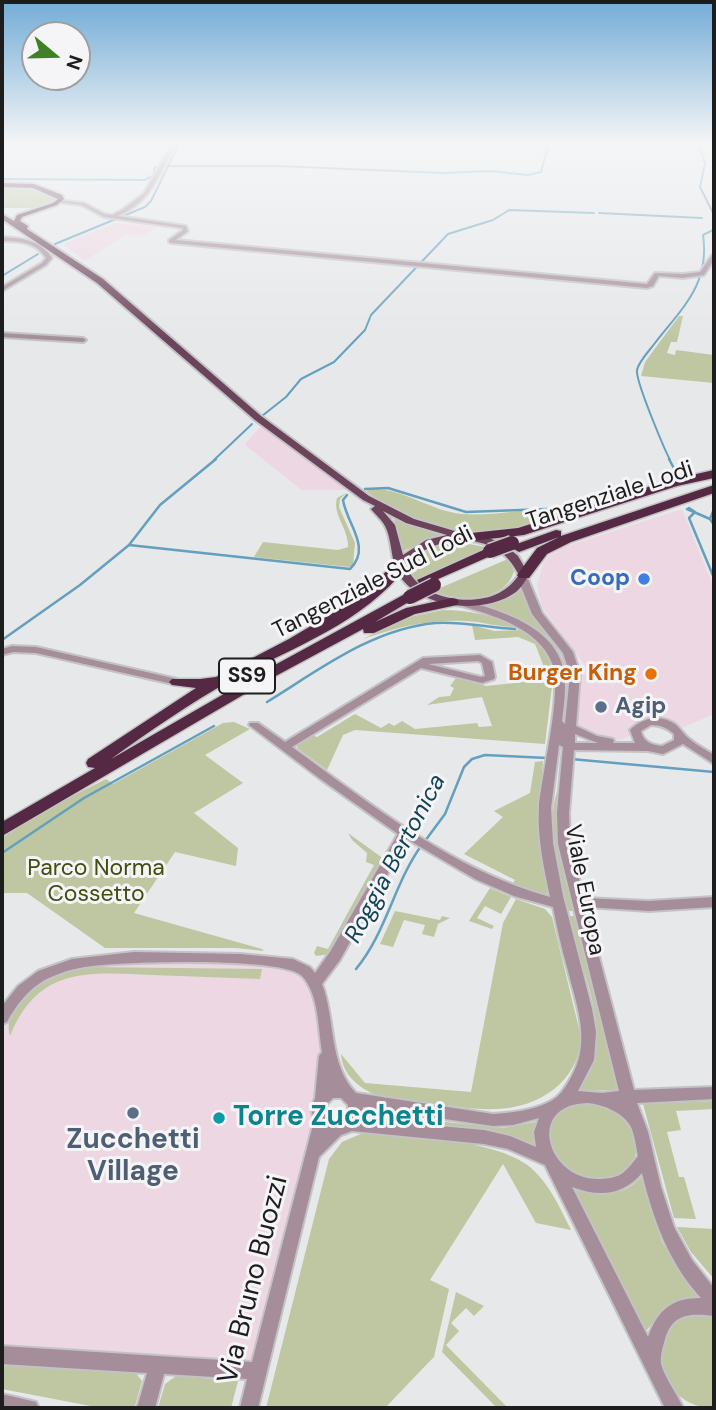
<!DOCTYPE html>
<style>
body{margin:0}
#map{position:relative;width:716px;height:1410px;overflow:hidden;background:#e7e8ea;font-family:"DM Sans",sans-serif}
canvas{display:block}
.frame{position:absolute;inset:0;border:4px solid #1d1d1d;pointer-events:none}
.north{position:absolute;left:21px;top:21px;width:70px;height:70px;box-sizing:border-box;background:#f5f5f7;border:2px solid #9f9fa0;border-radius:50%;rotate:109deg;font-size:19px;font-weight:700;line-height:28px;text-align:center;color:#1d1d1d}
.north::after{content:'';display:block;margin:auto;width:24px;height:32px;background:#3e8225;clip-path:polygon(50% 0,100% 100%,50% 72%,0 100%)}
</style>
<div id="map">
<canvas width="716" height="1410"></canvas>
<div class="frame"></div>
<div class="north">N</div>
</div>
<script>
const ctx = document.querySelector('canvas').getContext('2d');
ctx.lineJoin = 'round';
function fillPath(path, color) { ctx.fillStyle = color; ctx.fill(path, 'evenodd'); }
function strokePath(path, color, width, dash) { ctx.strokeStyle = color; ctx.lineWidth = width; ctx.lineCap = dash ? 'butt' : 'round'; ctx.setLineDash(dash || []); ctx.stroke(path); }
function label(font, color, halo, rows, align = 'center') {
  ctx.font = font + ' "DM Sans",sans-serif'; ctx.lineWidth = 6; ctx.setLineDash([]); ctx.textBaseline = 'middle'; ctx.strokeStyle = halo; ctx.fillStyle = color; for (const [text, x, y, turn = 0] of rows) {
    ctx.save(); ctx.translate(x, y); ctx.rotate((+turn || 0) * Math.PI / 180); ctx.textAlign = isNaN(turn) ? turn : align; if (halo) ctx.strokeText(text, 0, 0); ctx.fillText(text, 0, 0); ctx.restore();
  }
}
const commercial = new Path2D(`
 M115 223 157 227 141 237 126 235 85 261 63 244Z
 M263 424 351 490H302L246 446 245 444Z
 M682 509 714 588V714L679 729 649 720 642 722 634 728V734L621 740H606L575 730V669L586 667 542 607 537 586 543 564 549 556 564 547Z
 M180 959 273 963 309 975 324 1021 318 1121 255 1368 2 1352V1022L12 1002 34 982 70 965Z`);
const green = new Path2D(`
 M2 187 32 188 57 199 37 208H3Z
 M679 316H683L677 342H671L667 353 675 355 676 350 714 355V383L641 376 645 362Z
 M372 489C403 488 431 511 462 514 500 517 539 504 577 511 560 516 543 524 525 528 469 541 412 524 366 491Z
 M346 493 340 499 339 507 355 543 353 565 349 567 254 557 263 542 338 550 348 547C349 529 332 515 337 498Z
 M394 519 448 536 423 542 403 551Z
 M458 542 491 548 416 581C400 551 436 545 458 542Z
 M508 559 514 571C505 603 458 602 433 591Z
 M520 590 524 591C529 620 552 631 564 656 572 674 569 693 567 711 561 699 568 682 566 669 558 630 514 617 483 605L510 597Z
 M443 610C468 610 493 615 515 627 498 627 483 622 466 621 429 619 397 627 363 639L405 618Z
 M472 625 494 631 522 630 537 642 545 652 551 664 553 678 545 744 355 730 343 735 327 770 297 748 298 745 312 735 317 737 355 714 381 728 389 723 394 726 402 721 415 729 477 723 479 727 492 726 482 697 427 705 439 697 450 696 454 688 450 686 456 678 486 686 524 682 541 683V681L549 680 535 644 518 637 475 640Z
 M234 722 250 729 205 755 243 783 194 813 238 848 236 866 175 852 134 913 262 949 264 951 236 948H105L27 893H2V838L47 809 106 779 113 784 223 723Z
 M543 761 539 815V846L550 891 544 895 511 886 515 880 464 854 503 817 494 811 530 793 535 762Z
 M559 788 560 852 575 911H567C561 882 544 814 559 788Z
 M348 833 384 859 330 954 316 956 314 953 317 946 328 949 374 865 366 862 367 853 352 840Z
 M490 888 511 897 501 914 485 906 477 918 494 926 492 929 469 921Z
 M516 899 545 909 552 917 581 1037C579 1082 538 1108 496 1109 474 1110 453 1106 431 1103 409 1100 383 1101 364 1089 351 1080 342 1070 341 1054L365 1083 471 1092 503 923Z
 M395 911 440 920 442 916 450 918 438 924 434 937 422 934 425 925 404 920 393 947 380 944Z
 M568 916H577L621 1090 578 1091C620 1041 580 971 568 916Z
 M92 967 262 969 260 979C224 978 188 976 153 975 88 972 38 966 10 1036 0 994 61 971 92 967Z
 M714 1101V1109L676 1111 681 1130 667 1132 679 1177H684L696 1219 674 1218 643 1104Z
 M585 1103C615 1106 640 1125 635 1158 592 1227 499 1117 585 1103Z
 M417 1119 503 1128 535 1122 537 1124V1148L501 1134 417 1123Z
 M363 1133C409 1138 494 1138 530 1167 549 1183 560 1208 571 1230L536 1223 503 1164 430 1280 449 1289 434 1357 428 1363 385 1408H266L329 1159 342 1142Z
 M640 1178H642L662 1242 700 1298 663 1311 646 1331 573 1190C597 1186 615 1205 640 1178Z
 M677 1227 714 1229V1279L691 1252Z
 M456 1292 484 1306 474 1316 466 1308 451 1323 459 1331 446 1345 508 1408H497L442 1352Z
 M692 1313 714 1316V1408C659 1408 636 1333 692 1313Z
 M5 1364 135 1372 142 1381 135 1406 101 1408 2 1389V1366Z
 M176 1376 238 1381 231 1408H158L165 1384Z`);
const streamFar1 = new Path2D(`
 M2 179 144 180 153 176 155 167 164 166H277L443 173 490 171 528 175 541 172 549 142
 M599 213 702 218
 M55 244 145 207 151 201 180 142
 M2 276 38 254
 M262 416 286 397 301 379 334 362 365 330 371 315 448 234 493 220 509 210 594 213
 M214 460 252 424
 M670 460C664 448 635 380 637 370 639 361 649 351 655 343 683 307 710 284 703 235L713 230V213L700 187 705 163 698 142`);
const stream = new Path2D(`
 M669 459 678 476
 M365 489 388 488 466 512 575 508
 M689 508 695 512 689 518 714 578
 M687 509 710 519
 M714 509 710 519 714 525
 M129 545 350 569C372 547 347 525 343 500L347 495
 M2 640 80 585 129 545 160 505 216 459
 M267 702C319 670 372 629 435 623 462 621 488 628 515 629
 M571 759 714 772
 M425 841 445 814 464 767 472 759 485 755 547 758
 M2 853 84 798 214 726
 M356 969C386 933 394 884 421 846`);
const minor = new Path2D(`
 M173 142H178C158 173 155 199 118 216L186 226 188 231 176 240 647 284 655 273 683 274 700 272 712 255 714 254V260L704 275 683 278 659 276 653 286 647 288 171 243 169 242V240L183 230 182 228 104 217 81 205 56 202 59 200 84 203 105 214 112 215 122 210 144 193Z
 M2 237C22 238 41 240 52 258L46 265 2 291V287L42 263 46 258C36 242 19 241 2 241Z
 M2 333 83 338 86 340 83 342 2 337Z
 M523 576 528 579 542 613 573 652 580 674 576 726 597 736 613 739 614 741 613 743H635L630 730C642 718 660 714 675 724 680 728 683 733 686 736 694 744 705 749 714 755V764L683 744 663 754 648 751 574 750 569 813 570 844 584 898 649 901 714 897V907L649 911 586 907 634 1090 714 1087V1099L637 1103 648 1132 661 1187 674 1227 692 1260 714 1288V1316C689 1313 671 1313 664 1343 662 1349 660 1358 661 1364 665 1379 677 1393 683 1408H665L545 1165 508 1149 484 1144 352 1131 341 1135 319 1157 258 1408H240L247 1379 164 1374 155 1408H137L147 1373 2 1364V1346L252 1362 314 1121 311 1108 315 1098 319 1056 322 1052C318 1028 319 994 302 976 283 957 134 962 102 965 87 966 70 969 56 975 33 983 18 1002 7 1022L2 1024V1006L18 986 38 971 72 959 134 952 240 954 293 959 310 967 315 973 330 952 398 834 319 778 249 725 250 723H258L285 742 423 658 480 655 492 662 495 677 494 679 482 683 421 668 292 747C373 806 453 870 550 897 544 868 537 837 539 807 542 772 563 691 552 663 538 627 491 615 459 605L457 603 462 600C498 610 552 625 563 667 567 684 564 704 562 721L565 724 570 674 563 653 532 614 518 579ZM478 661 482 663 485 676 481 677 428 664ZM651 725C661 725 667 728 674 734V740L662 746C652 745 643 742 641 731ZM575 734 598 743H575ZM559 745 563 747 557 813 558 844 619 1091 602 1093 578 1091 594 1060 596 1032 592 1009 563 896 553 843 551 808ZM407 839 475 879 514 896 553 907C557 928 562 950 568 971 578 1010 592 1044 569 1081 564 1089 560 1096 551 1101 535 1110 512 1113 493 1114L356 1093C328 1064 336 1020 322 984L340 960ZM333 1098H341L348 1105V1116L341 1122H333L326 1115 327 1104ZM587 1103C603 1104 624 1113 631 1127 635 1136 636 1147 638 1156 634 1161 629 1168 624 1172 617 1178 607 1179 598 1179 547 1179 525 1105 587 1103ZM363 1107 493 1126 513 1125 539 1118 534 1132 536 1147 510 1136 484 1130 361 1119ZM642 1173C653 1219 669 1263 701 1298 671 1298 658 1310 648 1337L572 1187C599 1197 622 1196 642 1173Z
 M12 646 36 647 177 679 182 682 177 685 36 653 13 652 2 655V649Z
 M2 1394 36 1402 39 1408H2Z`);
const major = new Path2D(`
 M2 183 34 184 62 195 64 199 57 205 22 217 20 221 28 226 27 229 103 279 261 416 369 496 414 519 465 534 489 538 505 545 518 556 529 575C525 581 521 588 516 592 484 615 425 609 401 578 390 564 393 541 385 526 382 520 375 514 371 509L375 506 363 500 255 420 97 283 2 219V214L14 221 17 215 53 203 58 199 33 188 2 187ZM383 511 406 523 447 535 426 540 403 555 395 525ZM467 540C493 544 506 551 519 575 513 583 508 588 499 593 470 608 415 598 406 564 424 547 442 541 467 540Z`);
const highway = new Path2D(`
 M714 470V478L677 486 524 535 471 541 464 537 471 533 518 528 670 480Z
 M714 485V493L571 542 547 554 529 578H519L517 575 537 548 559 537 519 552 512 548 514 545 556 530 561 531V536Z
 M490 547 495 548V554L429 583H419L417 580Z
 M400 562 407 566C364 623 293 647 232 680 190 703 150 731 111 759L262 672 405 594H415L417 597 375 622 406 608 452 598 457 599 459 602 457 605 415 614 374 633H364L363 629 272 678 2 836V822L95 768 88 767 86 763 88 759 196 688 172 685 169 682 172 679H200L216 677 289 639 358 598 395 563Z`);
const highwayBridge = new Path2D(`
 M490 551 512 543
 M410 597 434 585`);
const markers = [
 [644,579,7,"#3f7fe0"],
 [651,674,7,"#e8710a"],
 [601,707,7,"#5c6f8a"],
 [133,1113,7,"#5c6f8a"],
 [219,1118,7,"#0f9aa8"]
];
const shields = [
 [247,676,56]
];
const shieldNames = [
 ["SS9",247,676]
];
const streetNames = [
 ["Tangenziale Lodi",610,496,-18],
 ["Tangenziale Sud Lodi",373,583,-27],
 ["Viale Europa",584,890,79]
];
const shopNames = [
 ["Coop",630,579]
];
const foodNames = [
 ["Burger King",637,674]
];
const serviceNames = [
 ["Agip",615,707]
];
const parkNames = [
 ["Parco Norma",96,869],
 ["Cossetto",96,895]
];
const waterNames = [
 ["Roggia Bertonica",396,859,-62]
];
const nearCulturenames = [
 ["Torre Zucchetti",233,1118]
];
const nearServicenames = [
 ["Zucchetti",133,1141],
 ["Village",133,1173]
];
const nearStreetnames = [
 ["Via Bruno Buozzi",254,1280,-76]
];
fillPath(commercial, '#edd7e3');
fillPath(green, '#bec7a1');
strokePath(streamFar1, '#64a0bd', 2);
strokePath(stream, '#64a0bd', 2.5);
strokePath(minor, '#c3c3c5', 4);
strokePath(major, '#c3c3c5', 4);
strokePath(highway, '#c3c3c5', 3);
fillPath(minor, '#a58d9a');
fillPath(major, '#6b435b');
fillPath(highway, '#552944');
strokePath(highwayBridge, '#c3c3c5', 17, []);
strokePath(highwayBridge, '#552944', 14);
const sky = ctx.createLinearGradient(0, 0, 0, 340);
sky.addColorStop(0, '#73acd7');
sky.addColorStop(0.42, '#f4f5f6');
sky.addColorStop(1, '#f4f5f600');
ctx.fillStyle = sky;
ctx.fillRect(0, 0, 716, 340);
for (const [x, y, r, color] of markers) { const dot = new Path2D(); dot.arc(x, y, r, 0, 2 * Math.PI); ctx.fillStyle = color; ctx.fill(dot); strokePath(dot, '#f5f5f7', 2.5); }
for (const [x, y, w] of shields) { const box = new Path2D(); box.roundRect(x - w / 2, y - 17.5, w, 35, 5); ctx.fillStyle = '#f5f5f7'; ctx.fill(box); strokePath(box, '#1d1d1d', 2); }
label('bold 21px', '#1d1d1d', null, shieldNames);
label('23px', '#1d1d1d', '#f5f5f7', streetNames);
label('bold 23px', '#366cbe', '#f5f5f7', shopNames, 'right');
label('bold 23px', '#c56008', '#f5f5f7', foodNames, 'right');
label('bold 23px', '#4e5e75', '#f5f5f7', serviceNames, 'left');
label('23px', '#434d0e', '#f5f5f7', parkNames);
label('italic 24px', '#104358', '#f5f5f7', waterNames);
label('bold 28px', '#0d838f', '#f5f5f7', nearCulturenames, 'left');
label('bold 28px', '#4e5e75', '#f5f5f7', nearServicenames);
label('28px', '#1d1d1d', '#f5f5f7', nearStreetnames);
</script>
